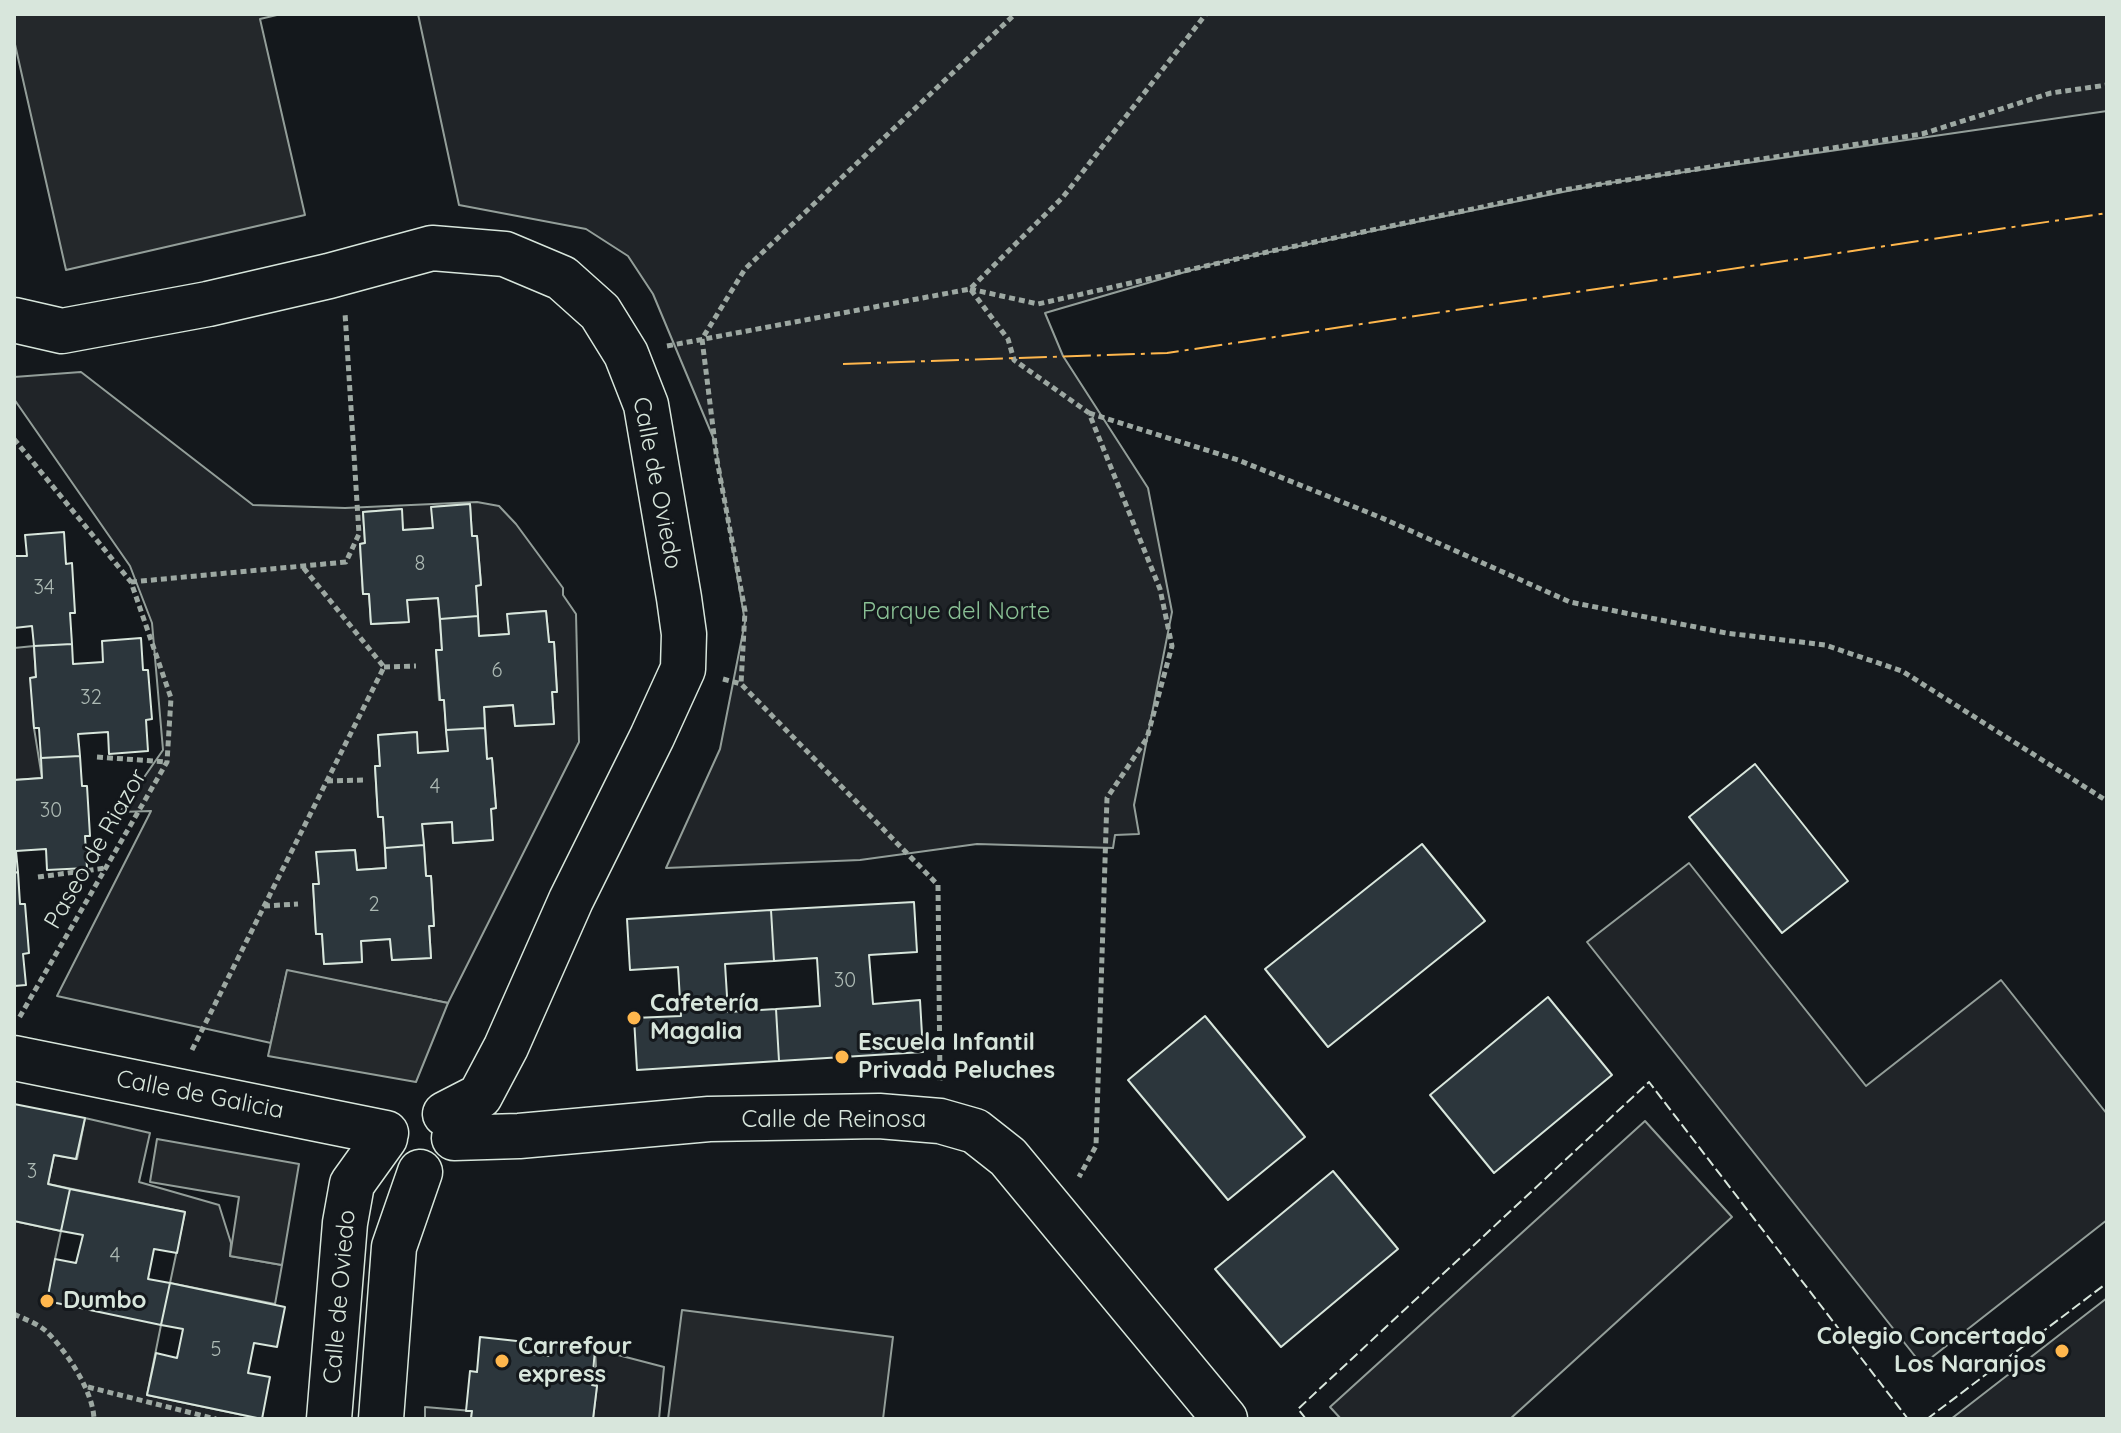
<!DOCTYPE html>
<meta charset="utf-8">
<style>
body{margin:0}
#map{position:relative;width:2121px;height:1433px;overflow:hidden;background:#14181c;font-family:Quicksand,sans-serif}
canvas{display:block}
.frame{position:absolute;inset:0;border:16px solid #d8e6dc;pointer-events:none}
</style>
<div id="map">
<canvas width="2121" height="1433"></canvas>
<div class="frame"></div>
</div>
<script>
const ctx = document.querySelector('canvas').getContext('2d');
ctx.lineJoin = 'round';
function fillPath(path, color) { ctx.fillStyle = color; ctx.fill(path, 'evenodd'); }
function strokePath(path, color, width, dash) { ctx.strokeStyle = color; ctx.lineWidth = width; ctx.lineCap = dash ? 'butt' : 'round'; ctx.setLineDash(dash || []); ctx.stroke(path); }
function label(font, color, halo, rows, align = 'center') {
  ctx.font = font + ' Quicksand,sans-serif'; ctx.lineWidth = 6; ctx.setLineDash([]); ctx.textBaseline = 'middle'; ctx.strokeStyle = halo; ctx.fillStyle = color; for (const [text, x, y, turn = 0] of rows) {
    ctx.save(); ctx.translate(x, y); ctx.rotate((+turn || 0) * Math.PI / 180); ctx.textAlign = isNaN(turn) ? turn : align; if (halo) ctx.strokeText(text, 0, 0); ctx.fillText(text, 0, 0); ctx.restore();
  }
}
const green = new Path2D(`
 M418 14H2107V111L1602 184 1216 263 1045 313 1063 356 1148 488 1172 612 1134 805 1139 834 1115 835 1113 848 977 844 860 860 666 868 720 749 745 622 715 442 653 294 628 256 586 229 459 205Z
 M81 372 253 505 345 508 477 502 499 506 516 524 563 588V595L576 614 579 742 448 1003 287 971 271 1043 57 996 151 811 120 812 163 750 152 623 130 566 14 399V377ZM470 504 472 536H477L481 584 476 586 479 636 509 634 508 614 546 611 549 642H554L557 691 552 692 554 723 515 726 513 705 484 707 487 759H492L496 808 491 809 492 840 453 843 452 822 422 824 426 876H431L434 925 429 926 431 958 392 960 390 939 361 941 362 962 324 964 322 934H316L313 884H319L317 852 355 850 357 870 386 868 383 817 378 816 375 767 380 766 378 735 416 732 418 753 448 751 444 700H439L436 650H442L438 598 407 600 408 622 371 624 369 594H363L360 544 365 543 363 512 401 509 403 530 433 528 432 507Z
 M34 646 36 677 31 678 34 728 42 778 14 780V648Z
 M1689 863 1866 1086 2001 980 2107 1114V1220L1922 1365 1587 942Z
 M85 1118 150 1133 139 1182 219 1205 231 1243 230 1256 282 1265 275 1304 170 1283 185 1212 48 1184 54 1155 77 1159Z
 M1645 1121 1732 1217 1510 1419H1341L1330 1407Z
 M14 1221 61 1231 55 1259 161 1325 147 1395 262 1419H14Z
 M2107 1298V1419H1951Z
 M595 1349 664 1367 659 1419H593L597 1386Z
 M425 1407 472 1411 471 1419H425Z`);
const parking = new Path2D(`
 M14 14H281L260 19 305 215 66 270 14 40Z
 M287 970 448 1003 416 1082 268 1056Z
 M157 1139 299 1164 282 1265 230 1256 239 1197 150 1182Z
 M682 1310 893 1337 883 1419H668Z`);
const building = new Path2D(`
 M470 504 472 536H477L481 585 476 586 478 616 440 619 438 598 407 600 409 622 371 624 369 594H363L360 544 365 543 363 512 402 509 403 530 433 528 431 507Z
 M64 532 66 564 72 563 75 613H70L72 644 34 646 32 626 14 628V556H27L25 535Z
 M546 611 549 642H554L557 692H552L554 724 515 726 513 705 484 707 485 728 446 730 444 700H440L436 650H442L440 619 478 616 479 636 509 634 507 614Z
 M141 638 143 670H148L152 719 146 720 148 751 109 754 108 732 78 734 80 756 41 758 39 728H34L30 678 36 677 34 646 72 644 73 664 103 662 102 641Z
 M485 728 487 759 492 758 496 808 491 809 493 840 453 843 452 822 422 824 424 845 385 848 383 817H378L375 766H380L378 735 417 732 418 753 448 751 446 730Z
 M80 756 82 786H87L90 836H85L87 868 47 870 46 849 16 851 18 872 14 873V780L42 778 41 758Z
 M1755 764 1848 881 1782 933 1689 817Z
 M1422 844 1485 921 1328 1047 1265 969Z
 M424 845 426 876H431L434 926H429L431 958 392 960 390 939 361 941 362 962 324 964 322 934H316L313 884H319L316 852 355 850 357 870 386 868 385 848Z
 M18 872 20 904H25L29 953 23 954 26 985 14 986V873Z
 M914 902 917 952 869 955 873 1004 920 1000 923 1052 779 1061 776 1009 820 1006 817 958 774 961 771 910Z
 M771 910 774 961 725 964 728 1012 776 1009 779 1061 637 1070 634 1018 681 1016 678 967 630 970 627 919Z
 M1548 997 1612 1075 1494 1173 1430 1095Z
 M1205 1016 1305 1137 1228 1200 1128 1080Z
 M14 1104 85 1118 76 1159 54 1155 48 1184 70 1189 61 1231 14 1221Z
 M1333 1171 1398 1249 1281 1347 1215 1269Z
 M70 1189 185 1212 177 1253 154 1249 148 1279 170 1283 161 1325 47 1301 55 1259 76 1263 83 1235 61 1231Z
 M170 1283 285 1307 277 1347 254 1343 248 1373 270 1377 262 1419 147 1395 156 1353 177 1358 183 1329 161 1325Z
 M480 1337 526 1342 524 1353 549 1356 550 1345 595 1349 592 1385 597 1386 593 1419H471L472 1411H466L470 1371 477 1372Z`);
const path = new Path2D(`
 M970 289 1038 304 1272 251 1563 190 1922 134 2051 93 2107 85
 M971 290 1008 339 1014 360 1089 413 1160 589 1172 646 1147 738 1107 798 1096 1146 1079 1177
 M667 346 970 289 1063 197 1206 14
 M1089 413 1238 460 1382 518 1570 602 1726 633 1825 645 1902 671 2107 801
 M14 439 131 582 171 698 167 762 19 1018
 M131 582 346 562 359 534 345 313
 M384 667 416 666
 M723 679 741 684
 M97 757 167 762
 M327 781 364 780
 M38 877 106 868
 M264 906 298 904
 M192 1050 384 667 302 566
 M940 1081 938 885 741 684 745 611 717 460 702 339 745 269 1015 14
 M14 1314C24 1319 39 1324 47 1332 67 1352 93 1391 94 1419
 M88 1387 216 1419`);
const minor = new Path2D(`
 M14 320 62 331 208 304 329 276 432 248 505 254 562 278 600 312 626 354 646 405 679 598 684 634 683 669 652 737 571 900 506 1047 480 1096 445 1114
 M14 1058 386 1133
 M454 1138 519 1136 709 1119 879 1116 940 1121 975 1131 1008 1157 1225 1419
 M329 1419 345 1223 352 1184 385 1138
 M381 1419 394 1247 420 1172`);
const fence = new Path2D(`
 M1306 1419 1298 1409 1649 1082 1908 1419
 M1927 1419 2107 1283`);
const power = new Path2D(`
 M843 364 1167 353 2107 213`);
const markers = [
 [634,1018,8,"#ffb74d"],
 [842,1057,8,"#ffb74d"],
 [47,1301,8,"#ffb74d"],
 [2062,1351,8,"#ffb74d"],
 [502,1361,8,"#ffb74d"]
];
const numberNames = [
 ["8",420,564],
 ["34",44,588],
 ["6",497,671],
 ["32",91,698],
 ["4",435,787],
 ["30",51,811],
 ["2",374,905],
 ["30",845,981],
 ["3",32,1172],
 ["4",115,1256],
 ["5",216,1350]
];
const streetNames = [
 ["Calle de Oviedo",657,483,79],
 ["Paseo de Riazor",96,849,-60],
 ["Calle de Galicia",200,1095,11],
 ["Calle de Reinosa",834,1120],
 ["Calle de Oviedo",340,1297,-85]
];
const parkNames = [
 ["Parque del Norte",956,612]
];
const poiNames = [
 ["Cafetería",650,1004],
 ["Magalia",650,1032],
 ["Escuela Infantil",858,1043],
 ["Privada Peluches",858,1071],
 ["Dumbo",63,1301],
 ["Colegio Concertado",2046,1337,"right"],
 ["Los Naranjos",2046,1365,"right"],
 ["Carrefour",518,1347],
 ["express",518,1375]
];
fillPath(green, '#202428');
strokePath(green, '#939e99', 2);
fillPath(parking, '#24282b');
strokePath(parking, '#939e99', 2);
fillPath(building, '#2c363c');
strokePath(building, '#d8e6dc', 2);
strokePath(minor, '#d8e6dc', 47);
strokePath(path, '#9da8a2', 5, [6, 4]);
strokePath(minor, '#14181c', 44);
strokePath(fence, '#d8e6dc', 2, [10, 4]);
strokePath(power, '#ffb74d', 2, [28, 6, 4, 6]);
for (const [x, y, r, color] of markers) { const dot = new Path2D(); dot.arc(x, y, r, 0, 2 * Math.PI); ctx.fillStyle = color; ctx.fill(dot); strokePath(dot, '#14181c', 3); }
label('20px', '#adbab4', null, numberNames);
label('24px', '#d8e6dc', '#14181c', streetNames);
label('24px', '#8ac095', '#14181c', parkNames);
label('bold 24px', '#d8e6dc', '#14181c', poiNames, 'left');
</script>
